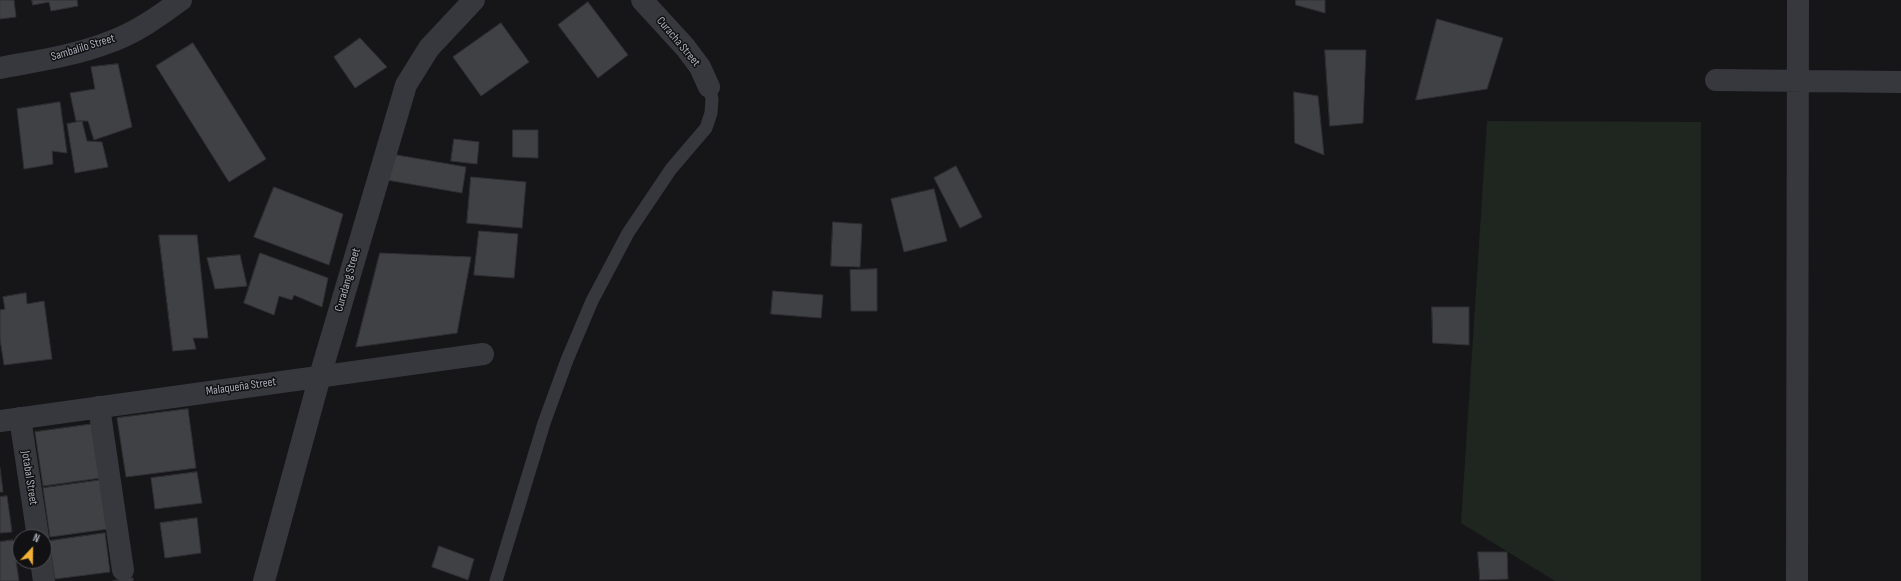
<!DOCTYPE html>
<meta charset="utf-8">
<style>
body{margin:0}
#map{position:relative;width:1901px;height:581px;overflow:hidden;background:#161618;font-family:"Sofia Sans Condensed",sans-serif}
canvas{display:block}
.north{position:absolute;left:12px;top:529px;width:40px;height:40px;box-sizing:border-box;background:#111113;border:1px solid #4d4f55;border-radius:50%;rotate:22deg;font-size:11px;font-weight:700;line-height:16px;text-align:center;color:#a8adb8}
.north::after{content:'';display:block;margin:auto;width:14px;height:18px;background:#f2b134;clip-path:polygon(50% 0,100% 100%,50% 72%,0 100%)}
</style>
<div id="map">
<canvas width="1901" height="581"></canvas>
<div class="north">N</div>
</div>
<script>
const ctx = document.querySelector('canvas').getContext('2d');
ctx.lineJoin = 'round';
function fillPath(path, color) { ctx.fillStyle = color; ctx.fill(path, 'evenodd'); }
function strokePath(path, color, width, dash) { ctx.strokeStyle = color; ctx.lineWidth = width; ctx.lineCap = dash ? 'butt' : 'round'; ctx.setLineDash(dash || []); ctx.stroke(path); }
function label(font, color, halo, rows, align = 'center') {
  ctx.font = font + ' "Sofia Sans Condensed",sans-serif'; ctx.lineWidth = 3; ctx.setLineDash([]); ctx.textBaseline = 'middle'; ctx.strokeStyle = halo; ctx.fillStyle = color; for (const [text, x, y, turn = 0] of rows) {
    ctx.save(); ctx.translate(x, y); ctx.rotate((+turn || 0) * Math.PI / 180); ctx.textAlign = isNaN(turn) ? turn : align; if (halo) ctx.strokeText(text, 0, 0); ctx.fillText(text, 0, 0); ctx.restore();
  }
}
const green = new Path2D(`
 M1487 121 1701 122V581H1555L1461 523Z`);
const building = new Path2D(`
 M0 0H14L16 17 0 19Z
 M32 0H77L78 6 51 11 49 2 33 5Z
 M1296 0H1325V13L1296 5Z
 M588 2 628 55 598 78 558 25Z
 M1437 19 1503 38 1487 89 1416 100Z
 M501 23 529 62 481 96 453 57Z
 M360 38 387 67 355 88 334 57Z
 M193 43 266 159 229 182 156 66Z
 M1325 50H1366L1363 123 1330 126Z
 M118 64 132 127 94 140 88 121H76L70 93 95 89 91 67Z
 M1294 92 1318 96 1324 155 1295 143Z
 M60 102 67 153 52 151 53 164 24 169 17 109Z
 M82 121 87 141 102 142 108 167 75 173 67 124Z
 M513 130H538V158L513 157Z
 M454 139 479 142 477 164 451 161Z
 M391 154 466 167 462 193 387 180Z
 M956 166 982 217 960 228 934 178Z
 M471 177 526 182 522 228 467 223Z
 M274 187 343 214 329 265 254 237Z
 M934 189 947 241 904 252 891 199Z
 M833 222 862 224 860 267 831 266Z
 M479 231 518 234 514 278 474 275Z
 M159 235H197L208 338H193L196 349 173 351Z
 M260 253 328 278 322 307 294 295 292 300 279 296 274 315 244 303Z
 M380 253 471 257 457 333 356 347Z
 M240 255 247 286 215 289 207 258Z
 M877 269V311H851L850 270Z
 M773 291 823 295 821 318 771 314Z
 M26 293 27 304 44 301 52 359 4 365 0 339V310L5 309 3 297Z
 M1432 307H1469V345L1433 343Z
 M188 409 196 468 126 477 117 418Z
 M108 422 115 476 43 486 35 432Z
 M0 468 3 492H0Z
 M197 472 202 503 155 509 151 478Z
 M116 478 123 527 50 537 43 488Z
 M7 496 12 532 0 533V497Z
 M197 518 201 553 165 558 160 523Z
 M105 533 110 572 55 579 49 541Z
 M13 540 19 581H0V542Z
 M439 546 474 559 468 580 432 567Z
 M1478 552H1507L1508 579 1480 580Z
 M133 578V581H113Z`);
const service = new Path2D(`
 M496 581 544 423 567 360 592 301 628 233 671 169 706 128 711 113 712 99 709 87`);
const minor = new Path2D(`
 M642 0 685 47 700 67 709 87
 M0 68C36 61 73 56 107 43 134 34 158 17 181 0
 M1716 80 1901 82
 M99 407 123 570
 M20 418 38 537
 M0 421 483 354
 M41 561 44 581
 M264 581 320 376 406 85 429 48 474 0
 M1797 581 1798 0`);
const streetNames = [
 ["Curacha Street",678,42,50],
 ["Sambalilo Street",83,48,-17],
 ["Curadang Street",348,280,-74],
 ["Malaqueña Street",241,387,-8],
 ["Jotabal Street",29,478,81]
];
fillPath(green, '#1e261f');
fillPath(building, '#404145');
strokePath(building, '#303034', 1);
strokePath(service, '#37383d', 13);
strokePath(minor, '#37383d', 22);
label('12px', '#a8adb8', '#111113', streetNames);
</script>
